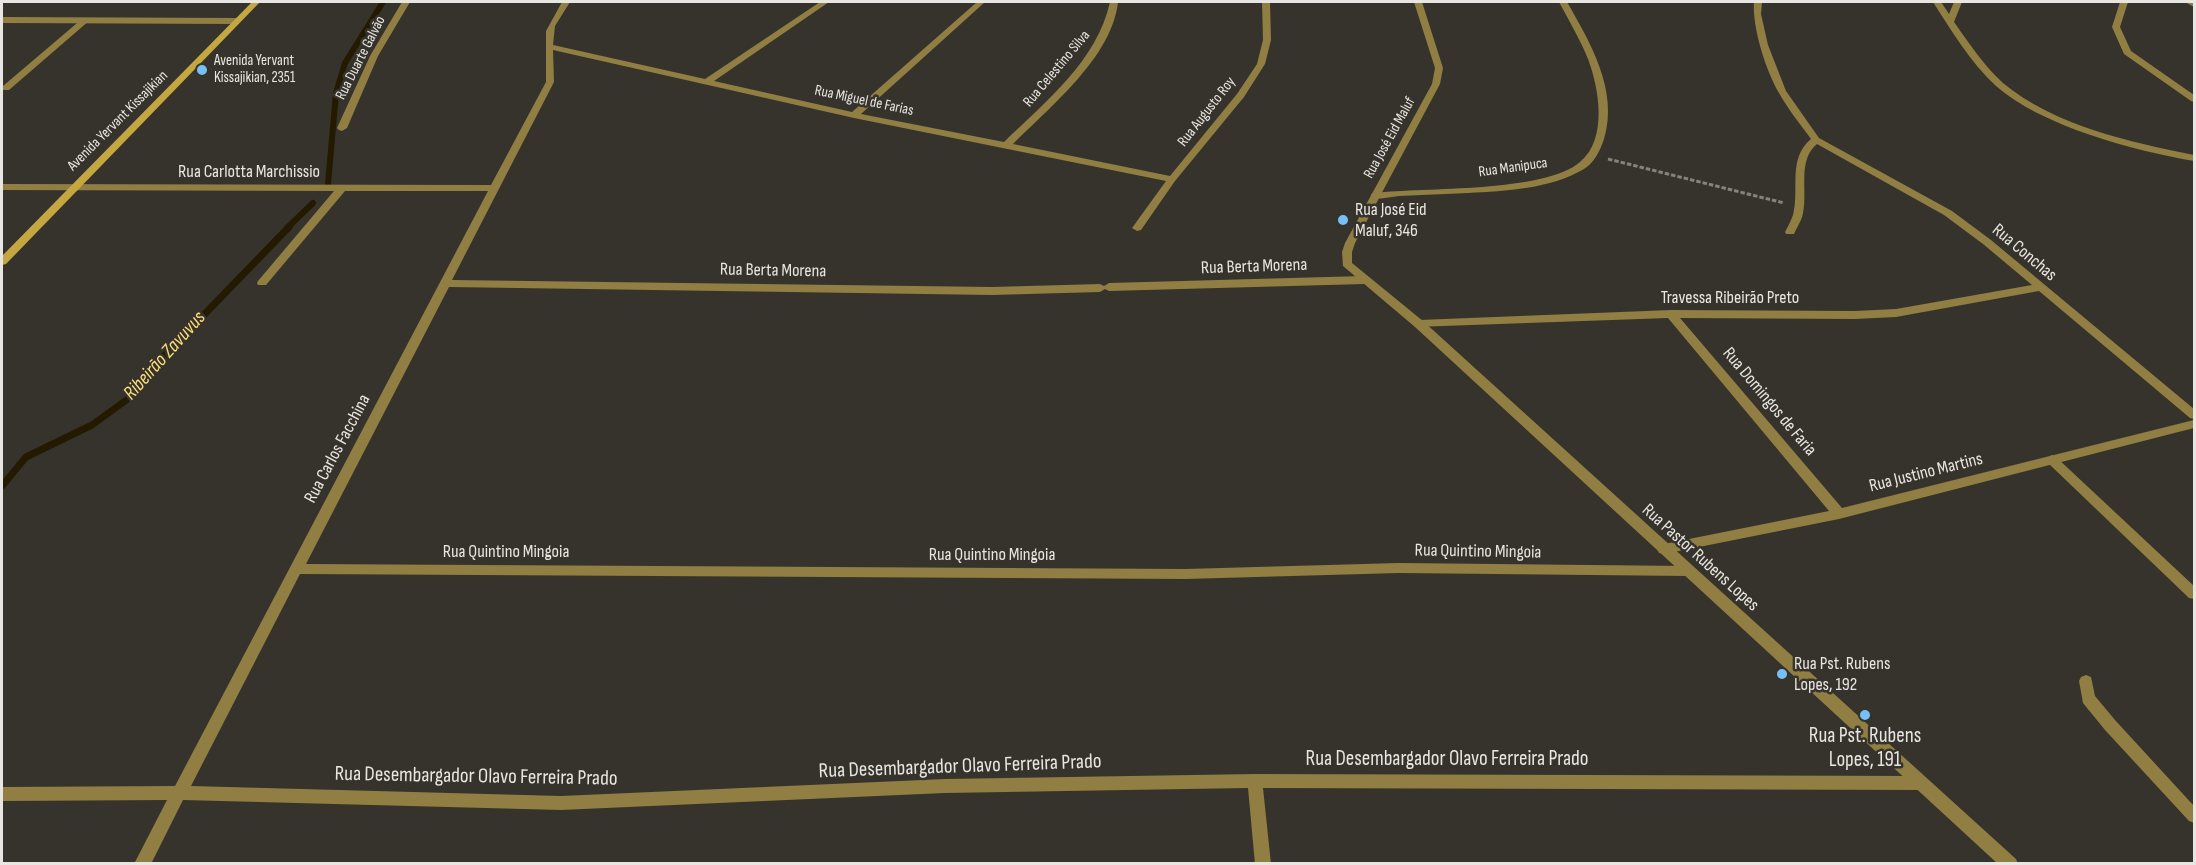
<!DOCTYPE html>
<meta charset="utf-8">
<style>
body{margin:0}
#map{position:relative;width:2196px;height:865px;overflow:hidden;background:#36332c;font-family:"Sofia Sans Condensed",sans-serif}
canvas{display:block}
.frame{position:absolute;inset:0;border:3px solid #e8e6e2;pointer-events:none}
</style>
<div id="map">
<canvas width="2196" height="865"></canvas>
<div class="frame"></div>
</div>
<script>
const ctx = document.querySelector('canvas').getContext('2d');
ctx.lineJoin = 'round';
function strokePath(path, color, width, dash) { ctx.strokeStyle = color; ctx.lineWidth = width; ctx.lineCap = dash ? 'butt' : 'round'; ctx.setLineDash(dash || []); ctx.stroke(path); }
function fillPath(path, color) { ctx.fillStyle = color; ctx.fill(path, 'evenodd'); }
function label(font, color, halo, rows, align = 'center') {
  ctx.font = font + ' "Sofia Sans Condensed",sans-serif'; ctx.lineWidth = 5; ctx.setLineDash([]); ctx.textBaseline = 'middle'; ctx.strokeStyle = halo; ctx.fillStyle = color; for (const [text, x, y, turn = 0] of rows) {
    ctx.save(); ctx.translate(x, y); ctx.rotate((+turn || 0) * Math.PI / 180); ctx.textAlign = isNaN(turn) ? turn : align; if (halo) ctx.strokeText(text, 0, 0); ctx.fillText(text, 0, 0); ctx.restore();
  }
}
const streamFar1 = new Path2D(`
 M328 184 336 93 345 63 383 2
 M287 228 313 203`);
const stream = new Path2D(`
 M2 486 26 457 92 425 136 393 163 357 289 227`);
const path = new Path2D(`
 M1608 159 1784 203`);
const service = new Path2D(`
 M83 18 90 20 9 90H3V86Z
 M2052 455 2056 457 2194 586V599L2189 598 2048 463 2046 460 2048 457Z
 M2086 675 2091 677 2095 696 2115 720 2194 806V823L2189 821 2105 730 2083 703 2079 681 2081 677Z`);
const minor = new Path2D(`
 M402 2H410L378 56 347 128 342 131 339 130 337 128 370 56Z
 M562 2H570L555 26 553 45 705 79 820 2H829L714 81 852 112 977 2H985L861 114 1004 142C1046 101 1097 61 1110 2H1118C1112 57 1051 106 1013 144L1170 176 1237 94 1257 64 1263 40 1262 2H1270L1271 40 1265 64 1244 97 1175 181 1141 230 1137 231 1132 228 1166 181 854 118 553 50 554 82 452 280 992 287 1100 284 1104 286 1109 283 1364 276 1369 280 1364 284 1109 291 1105 289 1100 292 992 295 449 287 306 564 1185 569 1399 563 1687 566 1692 567 1694 571 1692 575 1687 576 1399 573 1185 579 300 574 191 786 561 796 945 779 1255 774 1921 776 1926 778 1929 783 1926 788 1921 790 1263 788 1271 864H1255L1248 788 945 793 561 810 183 800 151 864H134L167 800 2 801V787L175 786 488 191H345L266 285H258L257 283 258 281 334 191 2 190V184L491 185 546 82V31Z
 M1559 2H1567C1590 42 1619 91 1604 139 1600 151 1594 163 1584 169 1550 189 1506 191 1468 193 1445 194 1422 195 1399 196 1390 197 1380 200 1371 198V194L1375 193C1424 187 1544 193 1580 162 1608 139 1599 88 1588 59 1580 39 1569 21 1559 2Z
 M1754 2H1762L1761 14 1768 45 1786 91 1819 138 1952 211 1991 240 2194 409V419L2190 418 2039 291 1896 317 1855 319 1680 318 1842 508 2194 420V428L1839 519 1664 554 1659 553 1657 549 1659 545 1829 511 1668 318 1415 327 1413 324 1419 320 1671 310 1855 311 1896 309 2032 285 1983 244 1944 215 1817 144C1797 160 1808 191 1803 213 1802 220 1797 227 1794 234H1786L1785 232C1788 226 1791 221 1793 215 1800 189 1787 159 1811 139 1800 124 1788 109 1779 93 1766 71 1752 27 1754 2Z
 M1933 2H1941L1949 14 1954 2H1962L1954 22C1969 43 1984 66 2003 83 2055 126 2130 142 2194 155V161C2135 151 2041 126 1996 86 1970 62 1951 30 1933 2Z
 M2120 2H2128L2120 27 2131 51 2194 95V102L2191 101 2124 54 2112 27Z
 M2185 2H2194V7Z
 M2 17 237 18 241 21 237 24 2 23Z`);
const tertiary = new Path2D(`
 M1414 2H1422L1443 68 1440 84 1355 243 1352 252V263L1423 321 2016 859 2018 864H1998L1415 327 1343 266 1342 252 1345 243 1432 84 1435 68Z`);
const secondary = new Path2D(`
 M252 2H260L6 264 2 265V256Z`);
const markers = [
 [202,70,6,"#76c0f7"],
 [1343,220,6,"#76c0f7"],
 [1782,674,6,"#76c0f7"],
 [1865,715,6,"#76c0f7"]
];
const farStreetnames = [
 ["Rua Duarte Galvão",361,58,-63],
 ["Rua Celestino Silva",1057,69,-50],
 ["Rua Miguel de Farias",864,101,12],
 ["Rua Augusto Roy",1207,112,-52],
 ["Avenida Yervant Kissajikian",118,121,-45],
 ["Rua José Eid Maluf",1390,138,-61],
 ["Rua Manipuca",1513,168,-8]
];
const farPoinames = [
 ["Avenida Yervant",214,61],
 ["Kissajikian, 2351",214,78]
];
const streetNames = [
 ["Rua Carlotta Marchissio",249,172],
 ["Rua Conchas",2024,253,40],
 ["Rua Berta Morena",1254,267,-2],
 ["Rua Berta Morena",773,271,1],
 ["Travessa Ribeirão Preto",1730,298],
 ["Rua Domingos de Faria",1769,402,50],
 ["Rua Carlos Facchina",338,449,-62],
 ["Rua Justino Martins",1926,473,-14],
 ["Rua Quintino Mingoia",506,552],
 ["Rua Quintino Mingoia",1478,552,1],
 ["Rua Quintino Mingoia",992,555],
 ["Rua Pastor Rubens Lopes",1700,558,42]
];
const poiNames = [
 ["Rua José Eid",1355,210],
 ["Maluf, 346",1355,231],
 ["Rua Pst. Rubens",1794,664],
 ["Lopes, 192",1794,685]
];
const waterNames = [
 ["Ribeirão Zavuvus",165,356,-48]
];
const nearPoinames = [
 ["Rua Pst. Rubens",1865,737],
 ["Lopes, 191",1865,761]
];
const nearStreetnames = [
 ["Rua Desembargador Olavo Ferreira Prado",1447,760],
 ["Rua Desembargador Olavo Ferreira Prado",960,767,-2],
 ["Rua Desembargador Olavo Ferreira Prado",476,777,1]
];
strokePath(streamFar1, '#231a00', 6);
strokePath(stream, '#231a00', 7);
strokePath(path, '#85837d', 3, [4.5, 2]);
fillPath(service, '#907e42');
fillPath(minor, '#907e42');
fillPath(tertiary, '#907e42');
fillPath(secondary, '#c5a741');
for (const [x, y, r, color] of markers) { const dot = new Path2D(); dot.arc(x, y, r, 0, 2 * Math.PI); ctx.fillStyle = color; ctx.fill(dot); strokePath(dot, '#36332c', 2); }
label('15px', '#e8e6e2', '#36332c', farStreetnames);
label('15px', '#e8e6e2', '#36332c', farPoinames, 'left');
label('18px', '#e8e6e2', '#36332c', streetNames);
label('18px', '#e8e6e2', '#36332c', poiNames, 'left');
label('italic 20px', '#fcdd7c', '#36332c', waterNames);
label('21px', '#e8e6e2', '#36332c', nearPoinames);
label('21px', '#e8e6e2', '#36332c', nearStreetnames);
</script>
